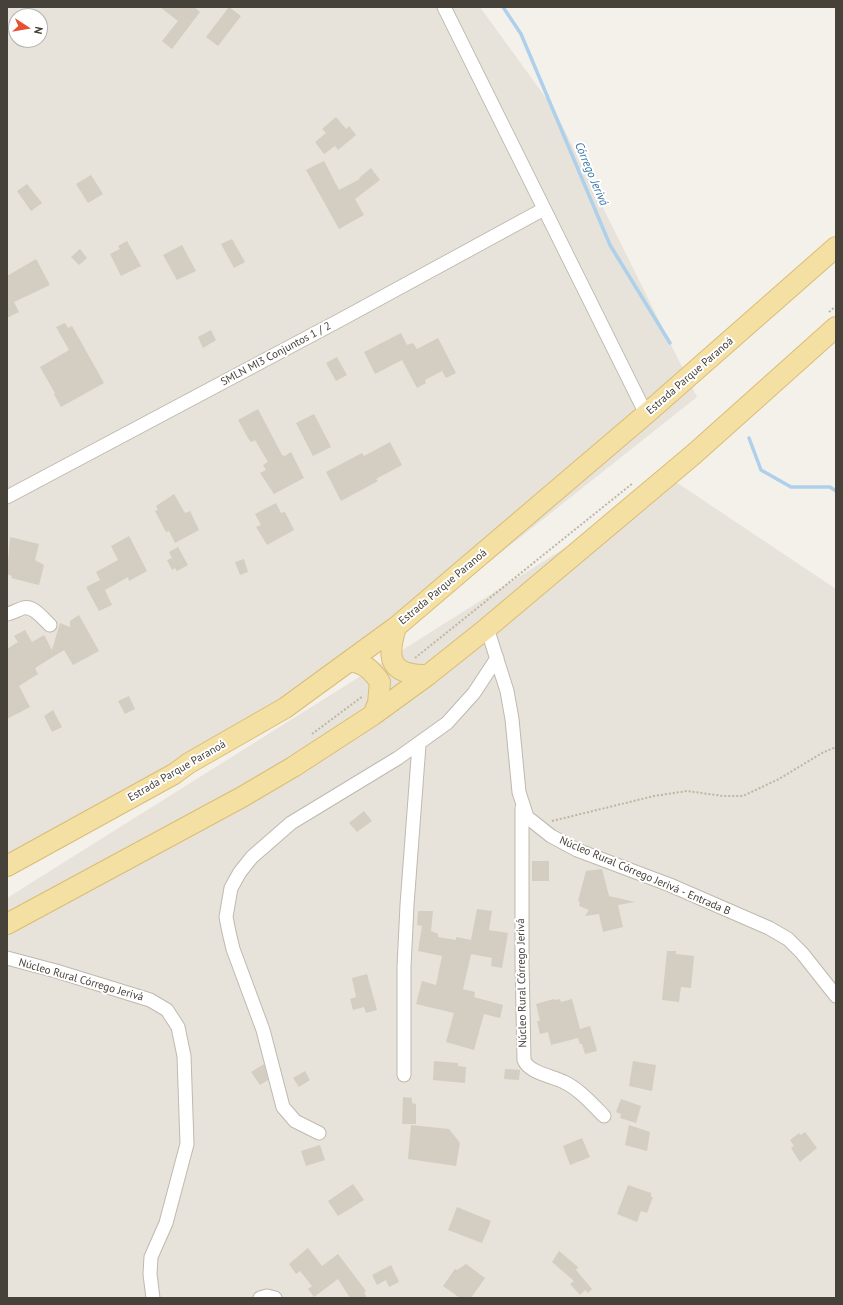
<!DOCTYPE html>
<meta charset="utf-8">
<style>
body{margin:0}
#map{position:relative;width:843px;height:1305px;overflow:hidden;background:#f4f1eb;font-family:"PT Sans",sans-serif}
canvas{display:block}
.frame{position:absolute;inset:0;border:8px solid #474239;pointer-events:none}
.north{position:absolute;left:8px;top:8px;width:40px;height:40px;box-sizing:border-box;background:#fff;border:1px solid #b5b3b0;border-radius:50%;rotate:102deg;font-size:11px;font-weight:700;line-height:16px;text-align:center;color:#474239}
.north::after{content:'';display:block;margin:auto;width:14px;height:18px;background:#e55131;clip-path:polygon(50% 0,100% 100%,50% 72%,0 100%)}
</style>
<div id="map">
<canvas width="843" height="1305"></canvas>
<div class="frame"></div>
<div class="north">N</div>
</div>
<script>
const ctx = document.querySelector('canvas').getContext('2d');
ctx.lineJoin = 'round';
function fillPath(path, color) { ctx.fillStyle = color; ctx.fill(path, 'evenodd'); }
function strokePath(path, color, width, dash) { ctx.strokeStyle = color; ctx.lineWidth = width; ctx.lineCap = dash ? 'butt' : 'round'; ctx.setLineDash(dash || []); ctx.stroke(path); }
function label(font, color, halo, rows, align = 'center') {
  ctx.font = font + ' "PT Sans",sans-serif'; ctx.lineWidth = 4; ctx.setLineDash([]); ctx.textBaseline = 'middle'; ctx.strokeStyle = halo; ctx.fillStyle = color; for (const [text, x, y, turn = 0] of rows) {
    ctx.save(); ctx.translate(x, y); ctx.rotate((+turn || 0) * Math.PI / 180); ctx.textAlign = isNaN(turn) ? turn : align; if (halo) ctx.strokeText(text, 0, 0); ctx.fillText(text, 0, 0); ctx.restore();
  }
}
const residential = new Path2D(`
 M7 7H480L554 109 697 397 362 663 7 867ZM16 16H40V40H16Z
 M673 480 836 589V1298H7V898Z`);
const stream = new Path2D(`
 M503 7 521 34 610 245 670 343
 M749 438 761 470 791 487H830L836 491`);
const building = new Path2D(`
 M160 7H194L200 12 172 49 162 41 178 21Z
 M229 7 241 16 218 46 206 37Z
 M336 117 346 129 349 126 356 135 338 150 335 146 324 154 315 142 326 133 322 129Z
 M324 161 339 190 360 179 359 178 371 168 380 180 355 199 364 215 339 229 306 170Z
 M91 175 103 194 88 203 76 184Z
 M27 184 42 203 31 211 17 191Z
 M232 239 245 262 234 268 221 244Z
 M127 241 141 266 121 276 110 254 120 249 118 246Z
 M182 245 196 271 177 280 163 255Z
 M80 249 87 258 79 265 71 257Z
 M36 259 50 285 14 302 19 312 7 318V276Z
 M65 323 68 328 72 326 104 383 61 407 54 394 55 393 40 367 69 350 56 327Z
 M211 330 216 340 203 348 198 337Z
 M401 333 407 345 413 343 417 349 438 338 456 373 446 378 442 371 425 380 426 383 417 388 402 360 375 374 364 352Z
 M337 357 347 375 336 381 326 363Z
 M258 409 282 455 285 456 291 452 304 478 274 494 260 473 266 470 263 465 268 462 255 440 251 442 248 438 238 420Z
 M314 414 331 447 313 456 296 423Z
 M390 442 402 465 376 479 378 481 341 501 326 472 362 453 364 456Z
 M174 494 185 513 190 511 199 530 175 543 169 531 166 532 155 511 158 510 156 506Z
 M276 503 281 513 285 512 294 530 267 545 256 527 261 525 255 514Z
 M129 536 147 571 129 581 128 577 105 590 112 605 99 611 86 587 100 580 96 572 118 560 111 546Z
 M10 537 39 544 35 560 44 565 39 585 11 578 12 576 7 574Z
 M178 547 188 565 177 571 175 568 172 570 167 560 172 558 169 552Z
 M244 559 248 572 240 575 235 562Z
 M79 615 99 651 73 665 64 650 35 668 38 674 19 686 30 707 7 719V649L18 642 14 636 25 630 32 642 44 635 52 650 60 623 70 627V621Z
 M129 696 135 709 125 714 118 701Z
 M53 710 62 727 52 732 44 716Z
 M364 811 372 821 357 832 349 823Z
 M532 861H549V881H532Z
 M602 869 609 896 635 902 618 905 623 927 603 932 599 914 585 916 589 910 579 906 580 902 578 901 586 871Z
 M477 909 492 911 489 930 508 933 502 968 491 966 492 958 471 954 463 989 475 992 474 997 503 1005 500 1018 484 1014 474 1050 446 1042 454 1013 416 1004 422 981 436 985 442 956 418 951 422 926 417 925 418 911H433L431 931 438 934V937L456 940V937L471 940Z
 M667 951H676V954L694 956 691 988 681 987 679 1002 662 1000Z
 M367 974 377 1010 366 1013 364 1007 353 1010 350 999 356 997 352 978Z
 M554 999 555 1000 560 999 561 1002 572 999 580 1029 590 1026 597 1051 585 1054 582 1044H580L578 1038 551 1045 548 1032 540 1034 537 1021H540L536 1004Z
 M434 1061 458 1063V1066L466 1067 465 1083 433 1080Z
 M633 1061 656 1065 652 1091 629 1086Z
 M264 1064 268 1080 260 1085 251 1072Z
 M505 1069 520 1070 519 1080 504 1079Z
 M305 1071 310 1080 299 1087 293 1078Z
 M403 1097 412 1098V1103L416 1104V1124H402Z
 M621 1099 641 1106 636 1123 620 1118 621 1114 616 1112Z
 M411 1125 449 1129 460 1143 456 1166 408 1159Z
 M629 1125 650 1132 647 1151 625 1145Z
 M805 1132 817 1148 800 1162 791 1148 794 1146 790 1140 799 1133 801 1135Z
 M582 1138 590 1157 570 1165 563 1146Z
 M320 1145 325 1160 306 1166 301 1151Z
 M353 1184 364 1200 338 1216 328 1201Z
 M628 1185 651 1193V1197H653L647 1213 641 1211 637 1222 617 1214Z
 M457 1207 491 1221 482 1243 448 1230Z
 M308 1248 322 1266 338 1254 366 1291 364 1292 367 1298H350L338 1279 314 1297 308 1289 312 1286 300 1271 296 1274 289 1264Z
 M559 1251 578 1267 576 1270 592 1289 588 1293 585 1290 580 1295 570 1284 574 1281 552 1262Z
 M466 1264 485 1278 471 1298H460L443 1286 455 1269 457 1270Z
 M391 1265 399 1282 389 1287 386 1280 377 1285 372 1275Z`);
const path = new Path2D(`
 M829 312 836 306
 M415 658 633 483
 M312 734 363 696
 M552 821 654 796 687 791 723 796H743L779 779 822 753 836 747`);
const street = new Path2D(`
 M444 7 646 414
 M7 497 342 319 544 209
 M7 614C13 613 17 610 23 608 34 605 43 619 50 625
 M487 628 507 691 512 719 519 792 527 817 551 836 577 850 670 885 769 928 788 939 802 953 836 996
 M522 808V961L524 1060C529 1073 552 1076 564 1082 579 1089 592 1104 604 1116
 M7 958 56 971 150 1000 167 1010 178 1027 184 1056 187 1144 166 1223 151 1257 150 1274 153 1298
 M404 1075V967L407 905 419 745
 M319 1133 295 1121 283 1107 263 1030 233 949 229 932 226 917 231 888 240 872 252 857 291 823 398 758 447 723 474 693 497 658
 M260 1298 267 1296 275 1298`);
const primary = new Path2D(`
 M396 627C386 660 390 675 428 675
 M351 661C365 664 372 670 380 682L378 703 373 715
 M7 866 174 774 189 763 285 708 396 627 646 414 836 247
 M7 924 242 797 293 767 373 715 428 675 487 628 694 454 836 327`);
const streetNames = [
 ["SMLN MI3 Conjuntos 1 / 2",276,354,-28],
 ["Estrada Parque Paranoá",690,376,-41],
 ["Estrada Parque Paranoá",443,587,-40],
 ["Estrada Parque Paranoá",177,771,-30],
 ["Núcleo Rural Córrego Jerivá - Entrada B",645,876,23],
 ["Núcleo Rural Córrego Jerivá",81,980,16],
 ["Núcleo Rural Córrego Jerivá",522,983,-91]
];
const waterNames = [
 ["Córrego Jerivá",591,174,67]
];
fillPath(residential, '#e7e3da');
strokePath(stream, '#aed0ea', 3.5);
fillPath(building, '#d4cdc1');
strokePath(street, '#bfb9ae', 15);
strokePath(primary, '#d9bd74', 22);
strokePath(path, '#bfb5a1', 2, [2, 2]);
strokePath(street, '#fff', 13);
strokePath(primary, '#f5e0a3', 20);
label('11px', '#474239', '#fff', streetNames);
label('italic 12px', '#3c78aa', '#fff', waterNames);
</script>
